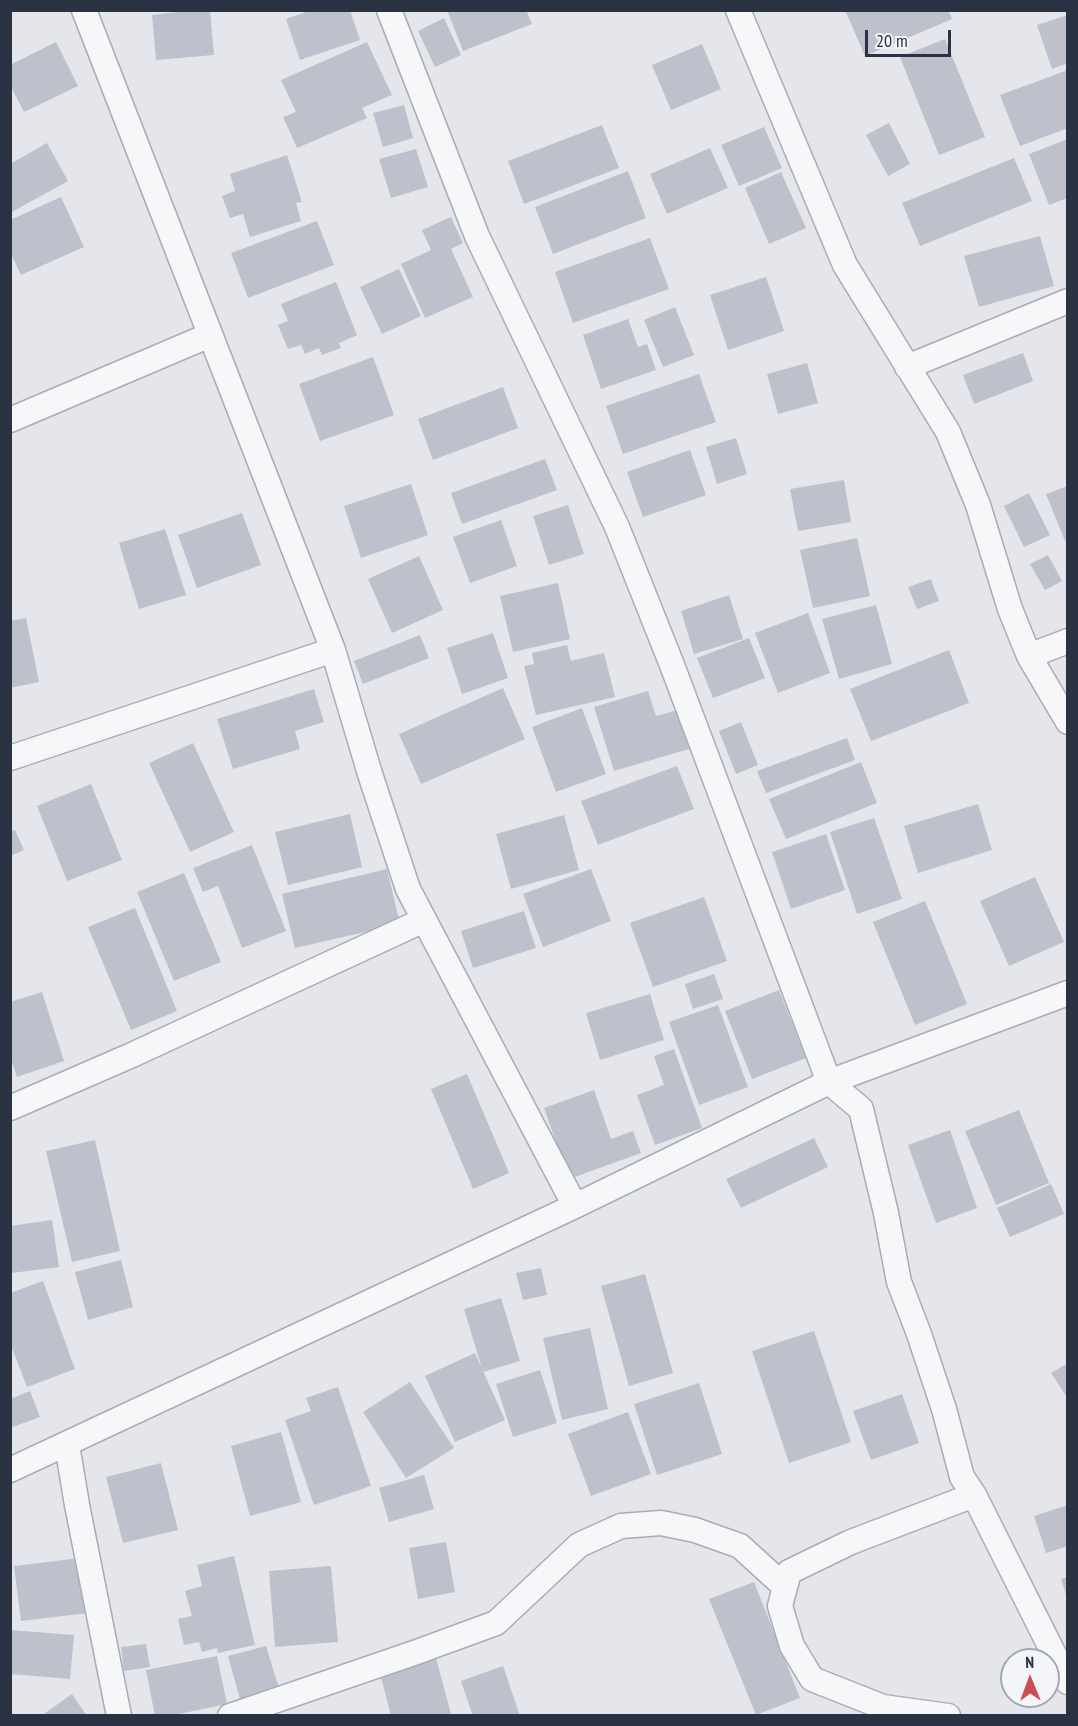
<!DOCTYPE html>
<style>
body{margin:0}
#map{position:relative;width:1078px;height:1726px;overflow:hidden;background:#e4e6eb;font-family:"PT Sans Narrow",sans-serif}
canvas{display:block}
.frame{position:absolute;inset:0;border:12px solid #2b3243;pointer-events:none}
.north{position:absolute;left:1000px;top:1648px;width:60px;height:60px;box-sizing:border-box;background:#f3f5f8;border:2px solid #a3a7b0;border-radius:50%;rotate:359deg;font-size:16px;font-weight:700;line-height:24px;text-align:center;color:#2b3243}
.north::after{content:'';display:block;margin:auto;width:21px;height:27px;background:#cc4d52;clip-path:polygon(50% 0,100% 100%,50% 72%,0 100%)}
.scale{position:absolute;left:865px;top:30px;width:86px;height:27px;box-sizing:border-box;border:3px solid #2b3243;border-top:0;padding-left:8px;font-size:18px;line-height:21px;white-space:nowrap;color:#2b3243;-webkit-text-stroke:4px #f3f5f8;paint-order:stroke}
</style>
<div id="map">
<canvas width="1078" height="1726"></canvas>
<div class="frame"></div>
<div class="north">N</div>
<div class="scale">20 m</div>
</div>
<script>
const ctx = document.querySelector('canvas').getContext('2d');
ctx.lineJoin = 'round';
function fillPath(path, color) { ctx.fillStyle = color; ctx.fill(path, 'evenodd'); }
function strokePath(path, color, width, dash) { ctx.strokeStyle = color; ctx.lineWidth = width; ctx.lineCap = dash ? 'butt' : 'round'; ctx.setLineDash(dash || []); ctx.stroke(path); }
const building = new Path2D(`
 M195 10H210L214 55 156 60 152 15Z
 M312 10H350L360 40 300 60 286 19Z
 M447 10H526L532 24 463 51Z
 M845 10H948L952 19 865 56Z
 M1068 15V63L1052 69 1037 25Z
 M444 18 461 55 435 67 418 31Z
 M945 39 985 137 939 155 900 57Z
 M56 42 78 86 24 112 10 85V65Z
 M367 42 392 95 362 108 367 118 297 148 283 117 296 112 281 80Z
 M702 44 721 89 671 110 652 65Z
 M1068 70V128L1020 146 1000 95Z
 M404 105 413 138 383 147 373 113Z
 M889 123 910 164 888 176 866 135Z
 M602 125 619 168 524 204 508 161Z
 M764 127 782 168 739 186 721 145Z
 M1068 139V198L1049 205 1029 154Z
 M47 143 68 181 10 213V164Z
 M710 148 728 188 667 214 650 174Z
 M416 149 428 187 391 198 379 159Z
 M287 155 302 202 296 203 301 221 250 237 243 214 230 218 222 196 235 191 230 174Z
 M1014 158 1032 201 920 246 902 203Z
 M628 171 646 218 553 254 535 207Z
 M781 172 806 228 769 244 745 188Z
 M61 197 84 247 21 275 10 252V220Z
 M451 217 463 243 451 249 473 297 425 318 401 264 431 250 422 230Z
 M317 221 334 265 248 298 231 253Z
 M1040 236 1054 286 979 307 964 256Z
 M650 238 669 289 573 323 555 272Z
 M399 269 421 316 382 334 360 287Z
 M766 277 784 331 728 350 710 295Z
 M336 282 357 335 339 343 341 348 322 355 319 348 305 354 301 345 288 349 278 325 288 321 281 304Z
 M675 307 694 355 663 367 644 320Z
 M628 319 638 347 647 344 656 370 601 389 583 335Z
 M1023 353 1033 381 974 404 963 375Z
 M373 357 394 415 320 441 299 384Z
 M807 363 818 403 778 414 767 374Z
 M699 374 716 422 623 454 606 406Z
 M503 387 518 428 433 460 418 419Z
 M736 438 747 474 717 484 706 447Z
 M690 450 706 495 643 517 627 472Z
 M545 459 557 490 462 524 451 493Z
 M844 480 851 522 798 531 790 489Z
 M411 484 428 535 361 558 344 506Z
 M1068 486V540L1065 541 1046 494Z
 M1029 493 1050 535 1024 547 1004 506Z
 M568 505 584 554 549 565 533 516Z
 M242 513 261 565 197 588 178 535Z
 M501 520 517 566 470 583 453 537Z
 M165 529 186 595 139 609 119 543Z
 M857 538 870 596 813 608 800 550Z
 M1048 555 1062 581 1045 590 1030 564Z
 M419 556 443 610 392 633 368 579Z
 M931 579 939 601 917 609 908 587Z
 M558 583 570 639 513 652 500 596Z
 M729 595 743 639 694 654 681 611Z
 M876 605 892 664 839 679 822 619Z
 M808 613 830 673 778 693 755 633Z
 M26 618 39 682 10 688V621Z
 M493 633 508 678 462 694 447 648Z
 M420 635 429 658 363 684 354 661Z
 M749 638 765 678 713 698 697 658Z
 M567 645 571 661 604 653 615 697 536 715 524 666 534 664 532 653Z
 M949 650 969 703 871 741 850 689Z
 M503 688 525 739 421 784 399 734Z
 M314 689 324 722 295 731 300 749 233 769 217 719Z
 M648 691 656 716 678 710 689 749 614 771 594 707Z
 M582 708 606 774 556 792 532 727Z
 M741 722 758 765 736 774 719 731Z
 M847 738 855 760 766 793 757 771Z
 M193 743 234 832 190 852 149 763Z
 M861 762 877 803 786 839 769 799Z
 M677 766 694 809 598 845 581 801Z
 M91 784 122 860 67 881 37 806Z
 M978 804 992 850 918 873 904 826Z
 M350 814 362 867 288 885 275 832Z
 M564 815 579 870 511 889 496 834Z
 M874 818 902 899 857 914 830 832Z
 M15 830 24 850 10 856V832Z
 M826 834 845 890 791 909 772 852Z
 M252 845 286 931 242 948 218 886 203 892 193 868Z
 M387 869 400 924 295 948 282 894Z
 M591 869 611 921 543 947 523 894Z
 M184 873 221 962 174 981 137 892Z
 M1035 877 1064 942 1009 966 980 901Z
 M704 897 727 961 653 987 630 923Z
 M925 901 967 1004 915 1025 873 922Z
 M135 908 177 1011 131 1030 88 927Z
 M524 911 536 948 473 968 461 931Z
 M714 974 723 999 693 1009 685 984Z
 M779 990 806 1058 752 1079 725 1011Z
 M42 992 64 1061 17 1077 10 1057V1002Z
 M650 994 664 1040 600 1060 586 1013Z
 M718 1005 748 1087 699 1105 669 1022Z
 M674 1049 702 1128 655 1145 637 1095 664 1085 654 1056Z
 M467 1074 509 1173 473 1189 431 1089Z
 M594 1090 611 1139 633 1131 641 1153 569 1179 544 1108Z
 M1019 1110 1049 1183 996 1205 965 1131Z
 M950 1130 977 1208 936 1223 908 1145Z
 M814 1138 828 1167 741 1208 726 1179Z
 M95 1140 120 1251 72 1262 46 1151Z
 M1051 1184 1064 1214 1010 1237 997 1208Z
 M52 1220 59 1267 12 1273 10 1226Z
 M121 1260 133 1307 88 1320 75 1272Z
 M541 1268 547 1295 523 1300 516 1273Z
 M645 1274 673 1373 629 1386 601 1286Z
 M43 1281 75 1369 27 1387 10 1343V1293Z
 M501 1298 520 1361 483 1372 464 1309Z
 M590 1328 608 1409 562 1420 543 1338Z
 M814 1331 851 1442 789 1463 752 1351Z
 M475 1353 505 1420 455 1442 425 1376Z
 M1068 1363V1399L1051 1373Z
 M540 1370 557 1423 513 1437 496 1384Z
 M410 1382 454 1448 406 1478 363 1412Z
 M699 1383 722 1454 657 1475 634 1404Z
 M338 1387 371 1486 314 1505 285 1420 311 1411 306 1398Z
 M30 1391 40 1417 10 1428V1399Z
 M902 1394 919 1443 871 1460 853 1411Z
 M628 1412 651 1474 591 1496 568 1434Z
 M281 1432 301 1502 250 1516 231 1446Z
 M161 1463 178 1530 123 1543 106 1477Z
 M424 1475 434 1509 389 1522 379 1488Z
 M1068 1505V1546L1046 1553 1034 1516Z
 M446 1542 455 1592 418 1599 409 1548Z
 M234 1556 255 1645 218 1653 217 1648 202 1652 199 1642 184 1645 178 1619 192 1616 185 1591 202 1586 197 1565Z
 M80 1558 88 1613 21 1621 14 1566Z
 M331 1566 338 1642 275 1647 269 1571Z
 M1068 1577V1598H1067L1061 1579Z
 M754 1582 800 1698 756 1715 709 1599Z
 M10 1630 74 1635 70 1679 10 1674Z
 M146 1644 150 1667 124 1671 121 1647Z
 M266 1646 279 1688 240 1699 228 1656Z
 M217 1656 227 1704 169 1716H155L146 1670Z
 M436 1658 451 1714 391 1716 380 1673Z
 M503 1666 520 1716H473L461 1681Z
 M72 1694 87 1716H41Z`);
const street = new Path2D(`
 M84 10 333 650 370 774 408 889 575 1206
 M389 10 477 236 617 527 672 665 829 1082 861 1109 886 1213 899 1282 919 1334 944 1409 962 1477 974 1495 1068 1682
 M738 10 845 265 948 432 978 505 1010 609 1029 656 1068 722
 M907 367 1068 301
 M10 420 210 335
 M1029 656 1068 641
 M10 758 333 650
 M10 1108 132 1055 424 920
 M67 1445 77 1505 119 1716
 M10 1470 575 1206 829 1082 1068 993
 M230 1716 414 1653 496 1623 579 1545 621 1526 661 1523 695 1530 740 1546 785 1587
 M948 1716 883 1707 812 1679 792 1646 780 1606 789 1572 851 1542 974 1495`);
fillPath(building, '#bec1cb');
strokePath(street, '#a9acb5', 27);
strokePath(street, '#f6f7f9', 24);
</script>
